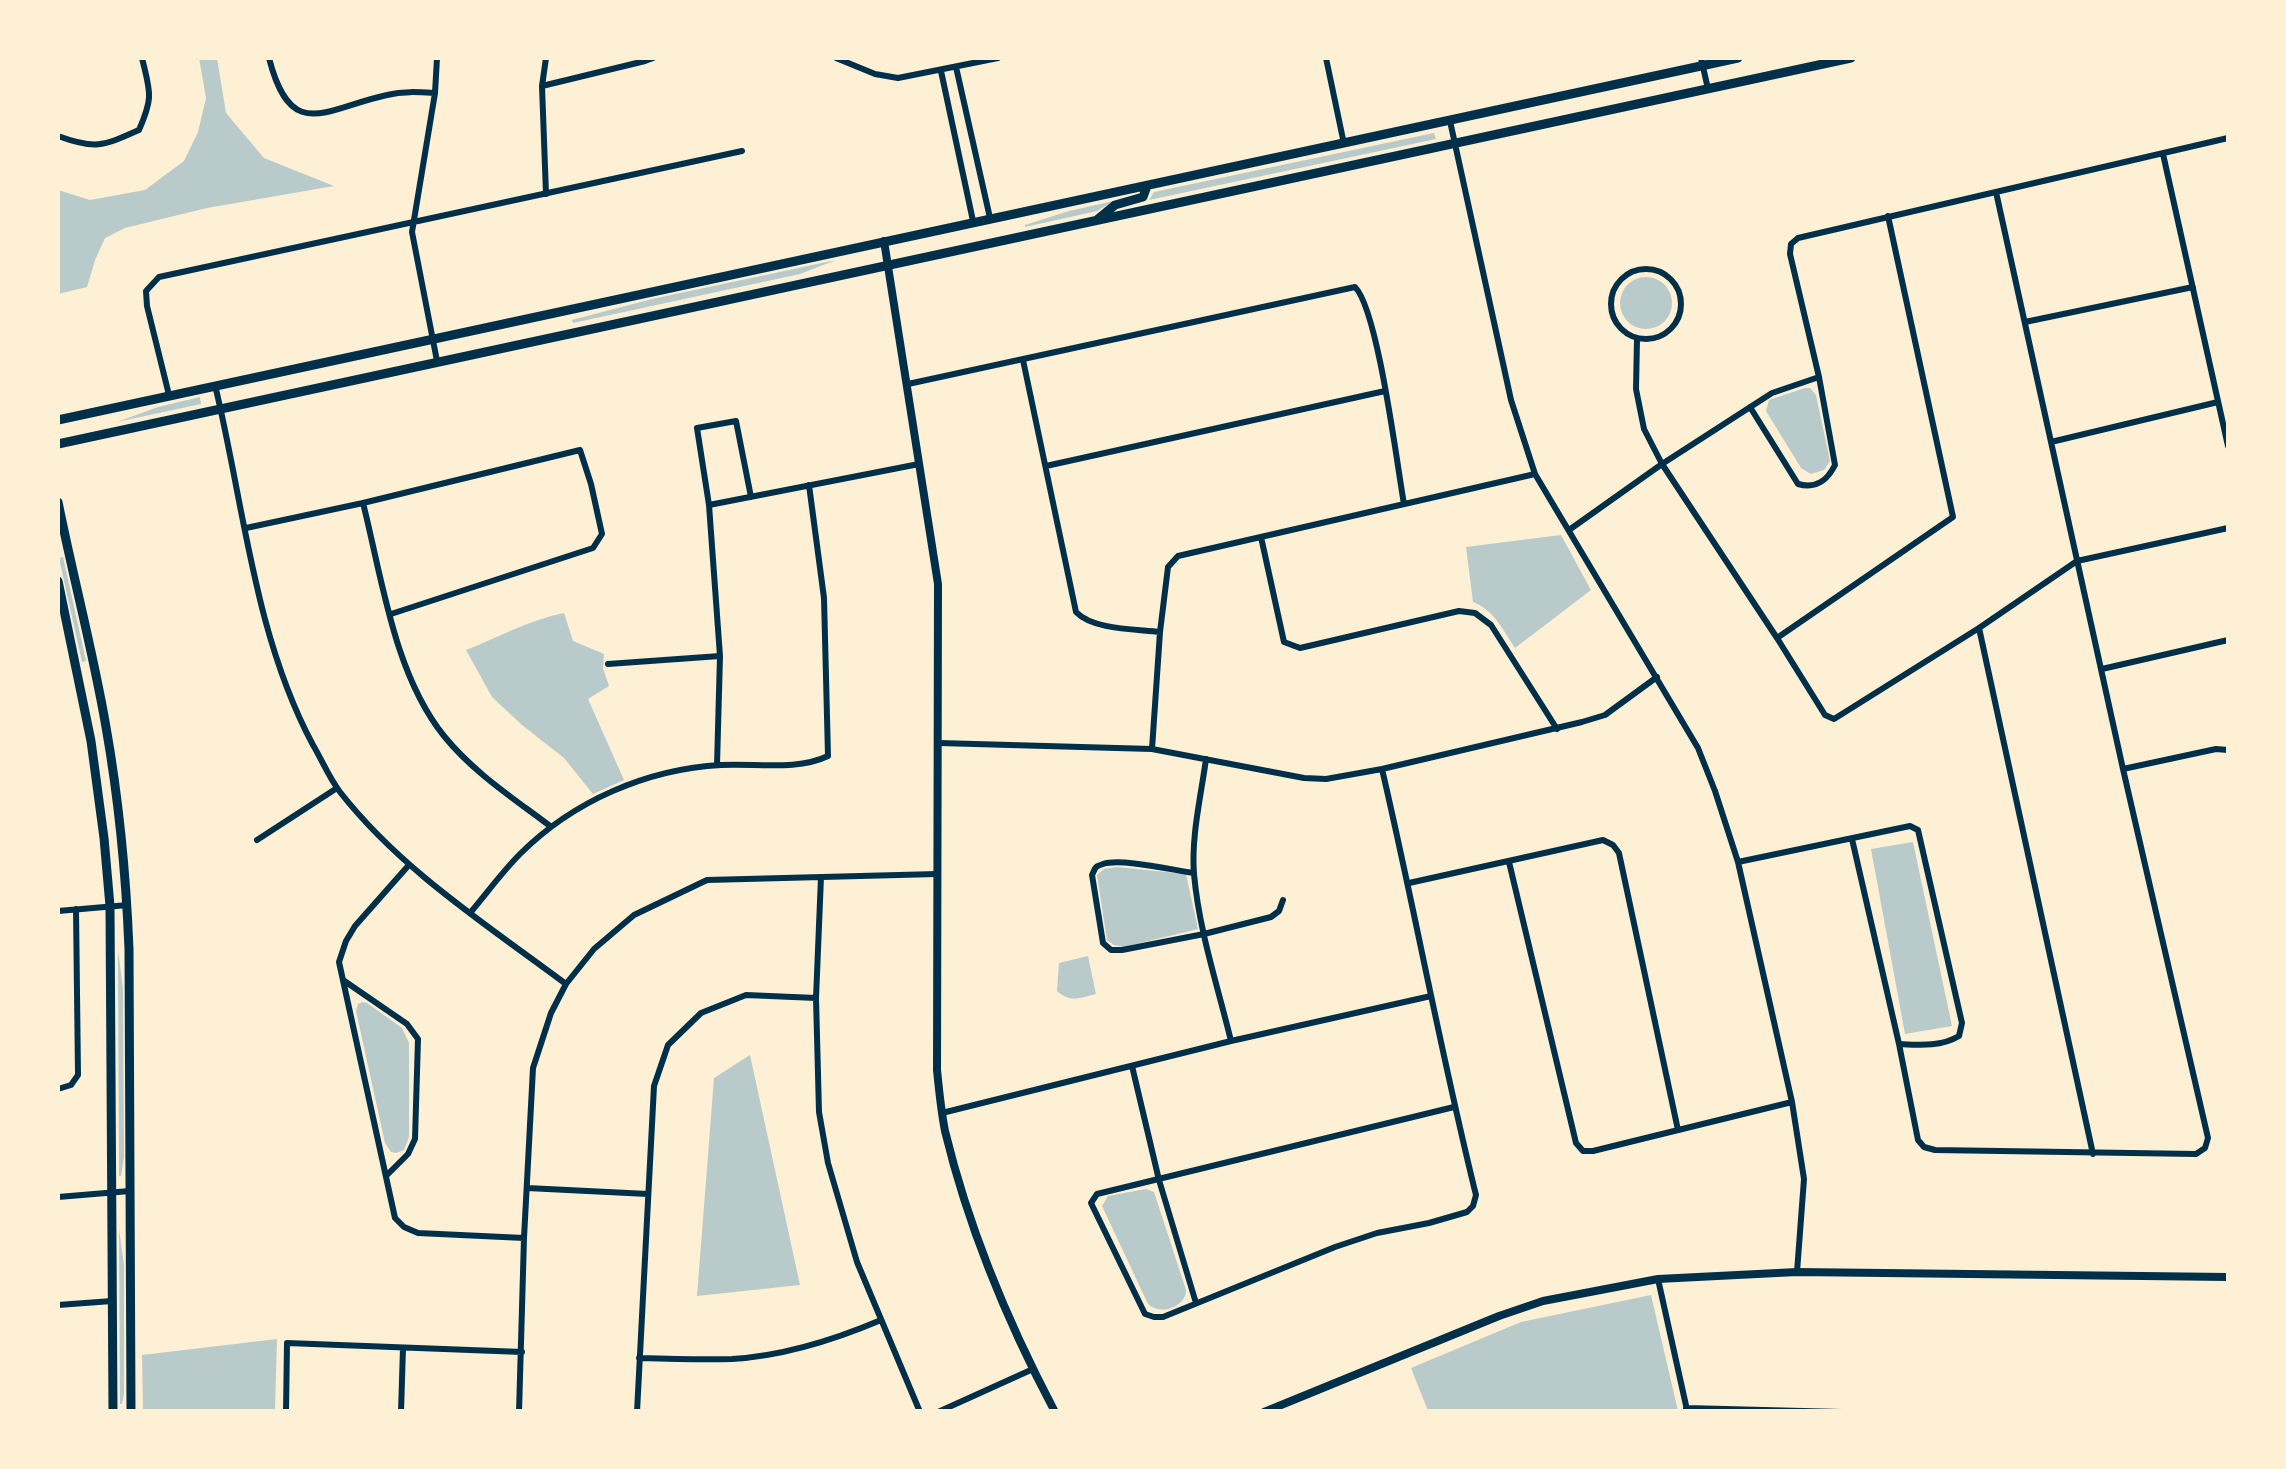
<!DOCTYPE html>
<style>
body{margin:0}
#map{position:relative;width:2286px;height:1469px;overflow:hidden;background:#fdf0d5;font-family:"Sofia Sans Condensed",sans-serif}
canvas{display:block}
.frame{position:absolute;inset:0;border:60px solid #fdf0d5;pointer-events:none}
</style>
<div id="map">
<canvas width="2286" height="1469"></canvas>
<div class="frame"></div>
</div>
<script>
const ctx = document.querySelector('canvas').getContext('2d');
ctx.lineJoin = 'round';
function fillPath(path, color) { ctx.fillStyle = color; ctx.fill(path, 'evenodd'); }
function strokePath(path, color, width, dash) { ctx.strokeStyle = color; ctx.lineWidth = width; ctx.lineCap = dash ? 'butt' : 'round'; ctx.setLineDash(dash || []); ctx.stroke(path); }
const green = new Path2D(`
 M199 58H217L226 113 264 158 334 186 207 208 125 228 105 238 95 260 87 287 58 294V190L90 200 145 190 184 161 198 132 206 98Z
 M1434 133 1436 139 1149 200 1154 192Z
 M1114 201 1097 211 1025 227V225L1069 211Z
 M836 260 800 274 573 323 572 320 652 299Z
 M1620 303a26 26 0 1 1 52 0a26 26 0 1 1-52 0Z
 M1805 388H1810L1816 395 1830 461 1824 470 1811 474 1801 468 1766 411 1769 400Z
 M200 397 201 404 117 422 158 407Z
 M1561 535 1591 590 1515 648C1503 630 1494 610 1473 602L1466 547Z
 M63 557 86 661 82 662 59 558Z
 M564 613 573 641 604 654 603 668 609 686 588 699 624 780 593 794 564 758 522 725 492 697 466 650C499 637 529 620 564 613Z
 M1913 842 1952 1026 1905 1034 1871 849Z
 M1117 867 1186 874 1198 929 1124 947 1114 945 1107 940 1097 875 1104 869Z
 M118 950 123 989 124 1157 121 1176H119Z
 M1088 956 1096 994C1080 998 1070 1003 1057 991L1059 963Z
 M362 1002 367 1003 402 1028 409 1043V1137L404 1150 396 1153 391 1152 385 1143 356 1011 358 1004Z
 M750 1055 800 1285 697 1296 714 1078Z
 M1146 1189 1154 1192 1186 1290C1186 1307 1160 1316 1148 1304L1102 1206 1108 1196Z
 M119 1229 124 1265V1393L122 1404H120Z
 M1651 1295 1678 1411H1428L1411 1368 1521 1322Z
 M277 1339 275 1411H143L142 1355Z`);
const minor = new Path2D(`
 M269 58C291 144 326 108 387 95 403 91 418 92 435 93
 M437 58 435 93 412 232 437 361
 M546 58 542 86 546 194
 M836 58 875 74 898 78 998 58
 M1326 58 1344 144
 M1701 58 1708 89
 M956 67 990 218
 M941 71 973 221
 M542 86 645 61 653 58
 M1450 121 1511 400 1535 474 1698 748 1715 791 1738 862 1792 1102 1804 1179 1797 1272
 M58 136C96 150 103 146 139 130 154 96 150 92 142 58
 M2163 154 2228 446
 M1611 304a35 35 0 1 1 70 0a35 35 0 1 1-70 0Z
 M2025 322 2193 287
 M1637 339 1636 389 1644 429 1662 464 1777 638 1825 715 1834 719 1979 628 2077 561 2228 528
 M1023 360 1076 612C1093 630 1136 629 1160 632
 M908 384 1355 287C1378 310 1397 465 1404 504
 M215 385C244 505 254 635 313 745 322 760 329 778 340 792 401 870 487 925 566 984
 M169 395 147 306 146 291 159 277 742 151
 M1750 407 1798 484C1816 489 1827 481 1835 465L1819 377 1790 254 1791 244 1798 238 2228 138
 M2051 442 2218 402
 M1046 466 1385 391
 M363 503C382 578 394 674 444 736 473 772 513 798 550 826
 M709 505 919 464
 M246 528 363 503 580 450 591 484 602 534 593 548 391 614
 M1569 530 1662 464 1772 393 1819 377
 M1261 537 1284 642 1300 648 1459 611 1475 613 1491 625 1557 729
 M1979 628 2093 1154
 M1777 638 1953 517 1888 216
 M608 664 720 656
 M2102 669 2228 640
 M939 743 1152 749 1304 778 1326 779 1382 769 1582 722 1605 715 1657 677
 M1152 749 1160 632 1168 567 1178 556 1535 474
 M1206 759C1201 796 1191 837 1194 874 1199 931 1218 987 1231 1041
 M717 765 720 656 709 505 697 428 736 421 751 497
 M1382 769C1415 911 1441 1054 1476 1195L1473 1206 1467 1212 1429 1223 1377 1233 1335 1247 1163 1317H1154L1145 1314 1091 1203 1097 1194 1454 1107
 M2123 769 2216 749 2228 750
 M1852 839 1899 1044 1918 1140 1924 1147 1935 1150 2196 1154 2205 1148 2208 1138 2123 769 1996 192
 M257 840 337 788
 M1509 862 1576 1143 1583 1151H1593L1792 1102
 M1738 862 1910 826 1918 830 1962 1023 1959 1036C1941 1047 1919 1045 1899 1044
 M408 866 355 926 346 941 339 962 395 1218 404 1227 418 1233 524 1238
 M1194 873C1172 870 1121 858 1103 864 1094 867 1096 867 1092 875L1103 943 1111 950H1122L1204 934 1271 917 1279 911 1283 900
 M821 877 816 998 819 1112 828 1163 857 1262 920 1412
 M1409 883 1603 840 1613 845 1619 853 1678 1130
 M58 911 128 905
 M470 913C487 893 502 872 520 854 573 801 647 769 721 765 755 763 797 771 828 756L824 598 809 485
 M343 980 407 1024 418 1039 415 1139 408 1154 387 1175
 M1132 1066 1159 1180 1196 1303
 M58 1089 71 1085 78 1075 76 909
 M942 1113 1231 1041 1431 996
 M527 1188 648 1194
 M58 1197 130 1191
 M1658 1279 1687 1410
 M58 1305 112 1301
 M639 1358C670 1359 701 1360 732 1359 783 1356 834 1340 881 1320
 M1686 1408 1842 1412
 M286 1412 287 1343 522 1352
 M401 1412 403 1348
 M519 1412 524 1238 533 1068 551 1013 566 984 594 949 634 915 707 880 937 874
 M637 1412 654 1086 668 1045 701 1013 746 995 816 998
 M938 1412 1033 1369`);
const tertiary = new Path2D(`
 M884 241 938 584 937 1070C939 1090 941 1111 945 1131 968 1226 1009 1325 1055 1412
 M1264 1412 1499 1316 1543 1301 1658 1279 1797 1272 2228 1277`);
const secondary = new Path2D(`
 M1098 219 1115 205 1143 197 1147 186
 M58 420 1738 58
 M58 444 1851 58
 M58 502C73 577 93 651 106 727 119 801 126 874 129 949L131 1412
 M58 581 91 741 104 838 110 906 113 1412`);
fillPath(green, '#b9caca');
strokePath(minor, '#003049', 6);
strokePath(tertiary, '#003049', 8);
strokePath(secondary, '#003049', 9);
</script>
